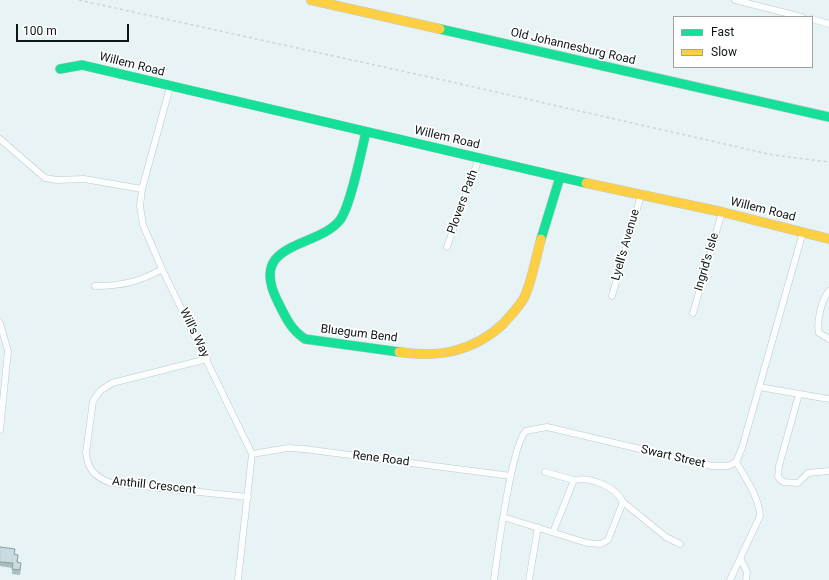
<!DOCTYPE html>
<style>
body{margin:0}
#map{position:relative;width:829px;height:580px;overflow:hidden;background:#e7f3f5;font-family:Roboto,sans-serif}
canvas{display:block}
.legend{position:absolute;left:673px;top:16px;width:140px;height:52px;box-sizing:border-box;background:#fff;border:1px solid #9fa2a2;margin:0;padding:5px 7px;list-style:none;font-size:12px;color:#0e1617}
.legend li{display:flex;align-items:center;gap:8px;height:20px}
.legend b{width:20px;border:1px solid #9fa2a2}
.scale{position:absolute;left:16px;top:24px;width:113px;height:18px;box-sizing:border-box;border:2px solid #0e1617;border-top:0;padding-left:5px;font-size:12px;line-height:14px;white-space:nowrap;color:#0e1617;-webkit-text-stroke:3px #fff;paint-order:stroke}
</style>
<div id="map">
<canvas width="829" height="580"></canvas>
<ul class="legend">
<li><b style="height:5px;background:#16e098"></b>Fast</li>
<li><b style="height:5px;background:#ffcf43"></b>Slow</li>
</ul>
<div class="scale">100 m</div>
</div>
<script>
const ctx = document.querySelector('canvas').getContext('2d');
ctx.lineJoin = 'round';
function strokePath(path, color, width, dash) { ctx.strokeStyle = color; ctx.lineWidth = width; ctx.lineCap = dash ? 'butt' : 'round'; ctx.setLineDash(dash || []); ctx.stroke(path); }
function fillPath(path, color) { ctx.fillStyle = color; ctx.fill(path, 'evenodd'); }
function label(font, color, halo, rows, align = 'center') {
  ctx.font = font + ' Roboto,sans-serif'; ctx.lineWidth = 3.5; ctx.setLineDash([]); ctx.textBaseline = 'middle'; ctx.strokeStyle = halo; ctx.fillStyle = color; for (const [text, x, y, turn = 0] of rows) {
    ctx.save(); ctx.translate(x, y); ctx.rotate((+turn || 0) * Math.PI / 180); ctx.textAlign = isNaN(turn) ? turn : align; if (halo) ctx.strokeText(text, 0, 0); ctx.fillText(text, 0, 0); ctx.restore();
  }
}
const path = new Path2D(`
 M79 0 452 82 773 155 829 162`);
const street = new Path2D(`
 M735 0 802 17
 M812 19 829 24
 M170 87 142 189 140 206 143 225 162 269 252 454 238 580
 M0 139 45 178 57 180 84 179 142 189
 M447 247 479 158
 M95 286C120 286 140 282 162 269
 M829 291C822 299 816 322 819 333L829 339
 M612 296 641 195
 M693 313 722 212
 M0 323 8 351 0 430
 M207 359 112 383 100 391 93 401 86 453C88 470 95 477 111 483L248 497
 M759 387 829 399
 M799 394 779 466 778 477 783 482 798 483 808 473 829 471
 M252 454 288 448 304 449 511 476
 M545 472 574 480
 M503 517 587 543 601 544 608 540 623 502
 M553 532 574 480C591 477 615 486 623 502L666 537 680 544
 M741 560 747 572 746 580
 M494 580C497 556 512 443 526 431L547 427 712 466H728L736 462 742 448 803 232
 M529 580 538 527
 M730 580 760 516C760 499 744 475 736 462`);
const fast = new Path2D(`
 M440 29 829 117
 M60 69 82 65 586 183
 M366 132C361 152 351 205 340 220 317 249 248 241 277 300 285 316 290 329 305 339L399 352
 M541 239 560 177`);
const slow = new Path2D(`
 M311 0 440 29
 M586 183 722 212 829 239
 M399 352C438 358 473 352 503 324 510 316 519 307 524 298 532 281 536 257 541 239`);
const wall = new Path2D(`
 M0 547 15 554 18 559V563L21 567 20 575 12 574V568L0 566Z`);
const building = new Path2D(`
 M0 547 15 549 14 554 18 555 17 562 21 563 20 570 12 569 13 563 0 562Z`);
const streetNames = [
 ["Old Johannesburg Road",573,47,13],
 ["Willem Road",132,65,14],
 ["Willem Road",447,138,13],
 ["Plovers Path",463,202,-70],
 ["Willem Road",763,210,14],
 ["Lyell's Avenue",626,245,-74],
 ["Ingrid's Isle",707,262,-74],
 ["Will's Way",194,333,64],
 ["Bluegum Bend",359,334,7],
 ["Swart Street",673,457,13],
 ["Rene Road",381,459,7],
 ["Anthill Crescent",154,486,6]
];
strokePath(street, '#bec8ca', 7);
strokePath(fast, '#bec8ca', 10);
strokePath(slow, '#bec8ca', 10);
strokePath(path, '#cfd3d4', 1.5, [3, 3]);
strokePath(street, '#fbfdfe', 6);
strokePath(fast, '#16e098', 9);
strokePath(slow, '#ffcf43', 9);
fillPath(wall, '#acbdc1');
fillPath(building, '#c8dce0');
strokePath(building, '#8c9a9d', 1);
label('12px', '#0e1617', '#fff', streetNames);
</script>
